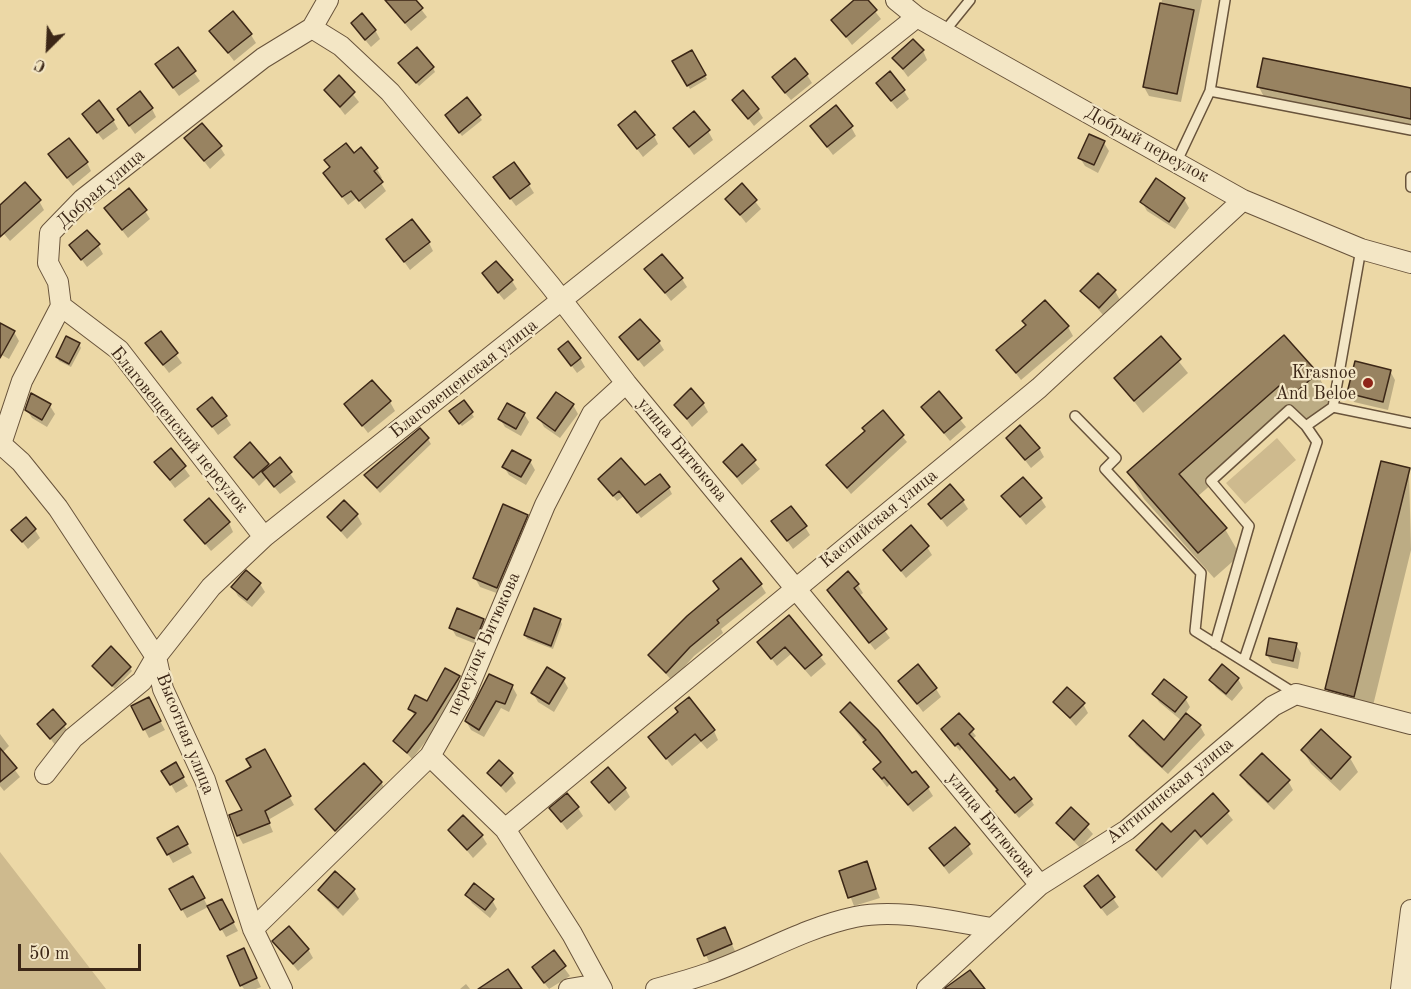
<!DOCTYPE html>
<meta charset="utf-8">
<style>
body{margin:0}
#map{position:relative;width:1411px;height:989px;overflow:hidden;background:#ecd8a6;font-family:"Old Standard TT",serif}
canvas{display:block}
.north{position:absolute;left:18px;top:18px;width:60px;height:60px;-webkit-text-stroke:4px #f3e6c5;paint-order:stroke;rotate:204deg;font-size:16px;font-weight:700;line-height:24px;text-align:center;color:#3c2717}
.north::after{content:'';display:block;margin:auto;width:21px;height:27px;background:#3c2717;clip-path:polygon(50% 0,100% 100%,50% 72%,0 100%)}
.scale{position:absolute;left:18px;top:944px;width:123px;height:27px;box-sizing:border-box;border:3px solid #3c2717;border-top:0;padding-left:8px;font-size:18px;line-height:21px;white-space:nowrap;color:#3c2717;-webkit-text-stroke:4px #f3e6c5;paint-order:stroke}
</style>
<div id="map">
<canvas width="1411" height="989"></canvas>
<div class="north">С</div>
<div class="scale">50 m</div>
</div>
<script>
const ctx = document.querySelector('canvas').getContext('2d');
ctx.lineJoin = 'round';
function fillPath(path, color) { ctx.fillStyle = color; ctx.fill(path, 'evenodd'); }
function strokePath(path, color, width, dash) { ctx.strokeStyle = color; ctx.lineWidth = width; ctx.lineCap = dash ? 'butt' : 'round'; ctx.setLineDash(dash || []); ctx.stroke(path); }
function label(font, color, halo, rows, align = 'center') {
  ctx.font = font + ' "Old Standard TT",serif'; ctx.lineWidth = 4.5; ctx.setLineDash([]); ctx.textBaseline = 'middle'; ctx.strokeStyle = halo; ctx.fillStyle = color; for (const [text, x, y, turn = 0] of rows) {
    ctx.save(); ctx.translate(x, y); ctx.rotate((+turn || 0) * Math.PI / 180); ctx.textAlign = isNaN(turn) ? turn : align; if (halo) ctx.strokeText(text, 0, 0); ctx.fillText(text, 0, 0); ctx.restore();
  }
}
const green = new Path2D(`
 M1277 438 1296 460 1245 504 1226 483Z
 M0 852 106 989H0Z`);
const shadow = new Path2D(`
 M386 0H414L427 17 411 31Z
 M856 0H866L881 19 852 45 833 20Z
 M1162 0H1202L1181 102 1149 96 1144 87Z
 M352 24 375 30 380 39 371 47Z
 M211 31 251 35 256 43 234 61Z
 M177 49 200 81 179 96 162 73Z
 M923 51 927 60 908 77 894 58Z
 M691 52 707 79 690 89 674 61Z
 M402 67 433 68 435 72 419 86Z
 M807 75 812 83 791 100 779 86Z
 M339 77 359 102 345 115 326 90Z
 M1259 87 1411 90V130L1266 101Z
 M883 91H904L909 99 897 109Z
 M734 100 758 110 763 118 754 126Z
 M152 109 156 117 135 134 118 110Z
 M479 116 482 120 462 136 449 119Z
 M113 120 118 129 103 140 89 122Z
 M620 126 654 136 658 144 643 157Z
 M811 126 851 127 856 136 833 155Z
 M675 128 708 131 713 140 694 155Z
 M186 138 220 147 225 155 210 169Z
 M1104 143 1109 151 1098 173 1085 166 1080 158Z
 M361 149 377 169 382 178 379 180 386 191 365 209 357 198 348 205 325 174Z
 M55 163H87L91 171 73 186Z
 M500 185H529L534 193 516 206Z
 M742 185 761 209 746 223 727 199Z
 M1184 199 1189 208 1175 229 1147 211 1142 202Z
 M39 201 44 210 10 241 0 229V207Z
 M106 209 145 211 150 219 128 238Z
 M388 239 429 243 433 251 410 270Z
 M71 245H98L103 254 87 267Z
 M646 269 682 279 687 287 671 301Z
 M483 274 512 281 517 289 504 300Z
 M1082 291H1115L1120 300 1104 316Z
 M0 324 14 332 19 341 9 359 0 354Z
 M1068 327 1073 336 1021 380 998 350Z
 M160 333 182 363 169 373 147 344Z
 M1283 337 1317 374 1332 400 1305 424 1295 411 1197 497 1225 529 1240 555 1214 578 1144 499 1129 473Z
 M621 338 659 342 664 350 644 367Z
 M1160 338 1188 373 1143 413 1116 378Z
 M79 344 81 348 71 367 59 361 57 357Z
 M560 350 580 358 585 367 577 373Z
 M1390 371 1395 380 1388 410 1354 402 1349 393Z
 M939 394 966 427 950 441 923 408Z
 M390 402 395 411 368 433 346 404Z
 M464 402 474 417 462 426 453 416Z
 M703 403 708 412 692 427 676 405Z
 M573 405 578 414 560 438 544 427 539 418Z
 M50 406 55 414 47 427 32 418 27 410Z
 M199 409 226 417 231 425 218 435Z
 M882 412 907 442 851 494 828 466 866 432Z
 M524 414 529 422 521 436 505 427 500 419Z
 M1008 438 1039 448 1044 457 1031 468Z
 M428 439 431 444 380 493 369 481 366 476Z
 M742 447 760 469 742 485 725 463Z
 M171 450 190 476 175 488 156 463Z
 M236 457 268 465 269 468 280 459 296 482 280 494 267 478 259 486Z
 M530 461 535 470 526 485 509 475 504 467Z
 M1409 470 1411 550 1369 722 1342 715 1327 689Z
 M600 479 669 488 672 494 641 518 624 496 617 501Z
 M1003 496 1041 499 1046 507 1026 525Z
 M963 501 968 509 947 527 930 504Z
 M357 515 362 524 347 539 329 518Z
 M527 516 532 525 502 595 480 587 475 578Z
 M186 520 229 523 233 532 211 551Z
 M773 521 805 527 810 535 793 549Z
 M13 530H35L40 538 28 549Z
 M927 547 932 555 906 578 885 551Z
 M715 582 761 585 766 593 721 629 723 633 694 656 672 681 650 655 720 591Z
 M260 584 265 592 252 607 238 596 233 587Z
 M858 585 863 593 859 596 890 638 875 650 829 590Z
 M789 618 826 664 811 677 791 654 777 666 759 642Z
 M483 620 488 629 481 646 456 636 451 627Z
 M560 620 562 624 553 649 527 639 525 635Z
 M1296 645 1301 653 1298 669 1272 663 1267 655Z
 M130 668 132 671 115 689 96 670Z
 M458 677 462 684 436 728 412 759 395 741 415 716 409 708 427 703Z
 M563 679 568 688 554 712 538 702 533 693Z
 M1238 679 1243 688 1232 701 1216 688 1211 680Z
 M900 681 936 689 941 697 923 712Z
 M512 686 517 695 509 712 501 708 484 737 471 730 466 721Z
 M1154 694 1185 698 1190 707 1185 714 1200 726 1205 735 1168 774 1136 745 1131 736 1164 742 1182 721 1159 702Z
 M1055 702 1083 704 1088 713 1076 726Z
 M133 707 153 708 165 730 149 738Z
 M53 711 70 734 56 746 39 724Z
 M679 712 714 731 718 740 707 749 701 742 672 766 650 737Z
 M841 712 928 788 933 796 913 812 890 784 887 787 880 778 875 770 881 764Z
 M959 715 976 736 972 739 1010 782 1031 800 1034 805 1019 818 962 748 960 751 946 735Z
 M1321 731 1350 758 1358 772 1340 791 1311 764 1303 751Z
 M0 734 9 746 2 753 20 777 4 791 0 786Z
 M264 751 294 805 268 820 273 832 243 844 238 835 253 768Z
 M175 764 188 786 176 793 163 771Z
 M489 774H511L516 783 506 793Z
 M1242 775 1288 781 1293 790 1274 810 1247 784Z
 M381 782 386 791 341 838 317 809Z
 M593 783 625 788 630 797 615 811Z
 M1213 795 1233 820 1207 845 1201 838 1162 878 1137 850 1171 834Z
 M551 808H578L583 816 567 830Z
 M1071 809 1093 834 1080 848 1057 823Z
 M178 828 192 853 173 863 159 838Z
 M450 830 482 836 487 844 473 858Z
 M968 845 973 854 949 874 931 849Z
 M866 863 880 898 854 906 841 872Z
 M1098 877 1119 907 1107 916 1091 895Z
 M193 878 208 907 187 918 171 890Z
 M320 890H354L359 899 343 916 325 898Z
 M467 895 492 900 497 909 490 918 472 903Z
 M222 901 238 931 226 937 209 907Z
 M729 938 736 953 710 964 699 940Z
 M274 941 308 949 313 958 298 971Z
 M553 953 570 976 549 989 539 976Z
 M248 959 261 987 256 989H244L241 985Z
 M466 984 470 989H460Z`);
const building = new Path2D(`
 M385 0H416L423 8 405 23Z
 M854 0H868L877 10 846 37 831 20Z
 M1160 3 1194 10 1177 94 1143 87Z
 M233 11 252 34 228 53 209 31Z
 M362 13 376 30 365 40 351 23Z
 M913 39 924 50 903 69 892 58Z
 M178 47 196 71 173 88 155 64Z
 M417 47 434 67 416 83 398 63Z
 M692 50 706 75 687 86 672 61Z
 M795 58 808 74 785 93 772 77Z
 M1263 58 1411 88V119L1257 87Z
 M890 71 905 90 891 101 876 83Z
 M339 75 355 92 340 107 324 90Z
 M743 90 759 109 748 119 732 100Z
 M140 91 153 108 129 126 117 109Z
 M467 97 481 115 459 133 445 115Z
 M99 100 114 120 97 133 82 114Z
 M836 105 853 126 827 147 810 126Z
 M635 111 655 135 637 149 618 125Z
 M694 111 710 130 689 147 673 128Z
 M202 123 222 146 204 161 184 138Z
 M1089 134 1105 141 1094 165 1078 158Z
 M69 138 88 162 67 178 48 154Z
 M346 143 354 153 361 147 378 168 374 171 383 182 359 201 351 191 342 197 323 173 330 167 324 160Z
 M514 162 530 184 510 199 493 177Z
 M1156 178 1185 198 1169 222 1140 202Z
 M25 182 41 200 0 237V205Z
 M742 183 757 200 740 215 725 199Z
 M129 188 147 210 122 230 104 208Z
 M412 219 430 242 404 262 386 239Z
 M87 230 100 244 81 260 69 245Z
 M662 254 683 278 665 293 644 269Z
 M496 261 513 280 498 293 482 273Z
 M1098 273 1116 290 1099 308 1080 291Z
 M1045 300 1069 326 1016 373 996 350 1026 325 1022 321Z
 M640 319 660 341 638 360 619 337Z
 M0 323 15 331 0 358Z
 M161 331 178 353 163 365 145 343Z
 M1284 335 1318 373 1289 398 1279 386 1179 474 1227 528 1198 553 1127 472Z
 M66 336 80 343 69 364 56 357Z
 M1161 336 1181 359 1134 401 1114 378Z
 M568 341 581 358 571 366 558 349Z
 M1355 361 1391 370 1383 402 1347 393Z
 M372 380 391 401 362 426 344 404Z
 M691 388 704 403 687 419 674 405Z
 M939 391 962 418 944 433 921 407Z
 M556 392 574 404 555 431 537 418Z
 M31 393 51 404 42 420 25 410Z
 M212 397 227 416 212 427 197 409Z
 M464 400 473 412 459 424 449 411Z
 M507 403 525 413 516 429 498 419Z
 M883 410 904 435 847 488 826 465 865 431 862 428Z
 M1020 425 1040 448 1025 460 1006 438Z
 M420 428 429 438 377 488 364 475Z
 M250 442 269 464 253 478 234 457Z
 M742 444 756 460 737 477 723 462Z
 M171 448 186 466 170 480 154 462Z
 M512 450 531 460 521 477 502 467Z
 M280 457 292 472 274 487 262 472Z
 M621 458 645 485 660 474 670 487 637 513 619 491 613 496 598 479Z
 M1381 461 1410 468 1354 697 1325 689Z
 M1023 477 1042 498 1020 517 1001 496Z
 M950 484 964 500 941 519 928 504Z
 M209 498 230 522 205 544 184 520Z
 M344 500 358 514 341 531 327 517Z
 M503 504 528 515 497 588 473 578Z
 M791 506 807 526 787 541 771 521Z
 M26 517 36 529 22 542 11 530Z
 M911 525 929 546 901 571 883 550Z
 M741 558 762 584 717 620 719 623 690 647 666 673 648 655 687 616 719 589 713 581Z
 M246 570 261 583 247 600 231 587Z
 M848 571 859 584 854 588 887 629 869 643 827 590Z
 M457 608 484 619 476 639 449 628Z
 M534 608 561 619 551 646 524 635Z
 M789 615 822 655 805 669 785 647 771 659 757 642Z
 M1269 638 1297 643 1293 661 1266 655Z
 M111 646 131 667 112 686 92 666Z
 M918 664 937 688 917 704 898 681Z
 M1222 664 1239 678 1226 694 1209 680Z
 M547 667 565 678 549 704 531 693Z
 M445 668 460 676 432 721 407 753 393 741 416 713 408 709 415 695 427 701Z
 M489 674 513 685 505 704 496 701 479 730 465 721Z
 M1164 679 1187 697 1175 712 1152 694Z
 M1067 687 1085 703 1070 718 1053 702Z
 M149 697 161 721 143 730 131 706Z
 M689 697 715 730 701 741 695 734 666 759 648 737 678 712 675 708Z
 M850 702 878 730 912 773 916 771 929 787 908 805 884 777 882 779 873 769 881 762 863 742 866 740 840 712Z
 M53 709 66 724 50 739 37 724Z
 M959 713 974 729 969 734 1010 780 1014 777 1032 799 1015 813 996 791 998 790 958 743 955 746 941 729Z
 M1186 713 1201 725 1162 767 1129 736 1143 720 1164 740Z
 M1321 729 1351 757 1331 779 1301 750Z
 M0 748 17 768 0 782Z
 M265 749 291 796 265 811 270 823 237 836 229 815 242 810 226 781 251 767 246 759Z
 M1262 753 1290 780 1268 802 1240 775Z
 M499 760 513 773 501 786 487 773Z
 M176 762 184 777 170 785 161 771Z
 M364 763 382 782 335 831 315 809Z
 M608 767 626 788 609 803 591 782Z
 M567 793 579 807 561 822 549 808Z
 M1213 793 1229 811 1201 837 1195 830 1156 870 1136 850 1162 823 1171 832Z
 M1071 807 1089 824 1074 840 1056 823Z
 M463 815 483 835 467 850 448 830Z
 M178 826 188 844 167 855 157 838Z
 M955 827 970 844 944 866 929 848Z
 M867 861 876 889 848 898 839 871Z
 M335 871 355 889 338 908 318 890Z
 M1098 875 1115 897 1101 908 1084 886Z
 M193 876 205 898 181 910 169 889Z
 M474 883 494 899 485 910 465 895Z
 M222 899 234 922 220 930 207 906Z
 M289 926 309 949 293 964 272 941Z
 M725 927 732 944 704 956 697 939Z
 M244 948 257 978 240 986 227 956Z
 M554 950 566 966 544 983 532 967Z
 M508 969 522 989H478Z
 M970 970 985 989H945V988Z`);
const lane = new Path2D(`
 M944 32 970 0
 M1210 91 1411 130
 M1177 161 1210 91 1225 0
 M1411 177V187
 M1333 407 1361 249
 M1075 416 1116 458 1105 469 1201 573 1195 631 1296 694
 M1215 644 1249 526 1211 481 1289 410 1306 426 1333 407 1411 423
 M1244 660 1317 442 1306 426`);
const street = new Path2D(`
 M896 0 917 17 1243 200 1361 249 1411 263
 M312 28 341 46 390 92 550 285 626 383 1040 885
 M61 306 119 350 264 537
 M2 445 21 462 58 508 156 657 163 689 205 780 253 929 282 989
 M0 447 22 381 61 306 58 282 48 263 50 233 83 199 263 58 312 28 328 0
 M430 756 505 829 572 934 602 989
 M45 774 73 738 142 681 156 657 211 587 264 537 917 17
 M505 829 1039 388 1243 200
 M253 929 430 756 466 693 545 505 592 414 626 383
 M569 989 599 984
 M656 989C674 984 692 979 709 973 758 956 803 928 855 917 898 908 948 921 992 928
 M927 989 1040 885 1127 830 1273 706 1296 694 1411 724
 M1401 989 1411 910`);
const markers = [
 [1368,383,6,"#8f2418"]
];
const streetNames = [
 ["Добрый переулок",1147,145,29],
 ["Добрая улица",101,189,-41],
 ["Благовещенская улица",464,379,-38],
 ["Благовещенский переулок",179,430,51],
 ["улица Битюкова",682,450,50],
 ["Каспийская улица",879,519,-39],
 ["переулок Битюкова",484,644,-66],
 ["Высотная улица",185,734,68],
 ["Антипинская улица",1170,791,-39],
 ["улица Битюкова",991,825,51]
];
const poiNames = [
 ["Krasnoe",1356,373],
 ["And Beloe",1356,394]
];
fillPath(green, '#ceba8e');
fillPath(shadow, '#0003');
fillPath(building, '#988361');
strokePath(building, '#3c2717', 1.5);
strokePath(lane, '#68533b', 12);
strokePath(street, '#68533b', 22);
strokePath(lane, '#f3e6c5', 9);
strokePath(street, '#f3e6c5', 20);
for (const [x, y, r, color] of markers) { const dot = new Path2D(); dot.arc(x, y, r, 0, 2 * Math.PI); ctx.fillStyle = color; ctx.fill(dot); strokePath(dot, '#f3e6c5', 2); }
label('18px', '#3c2717', '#f3e6c5', streetNames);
label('18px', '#3c2717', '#f3e6c5', poiNames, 'right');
</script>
